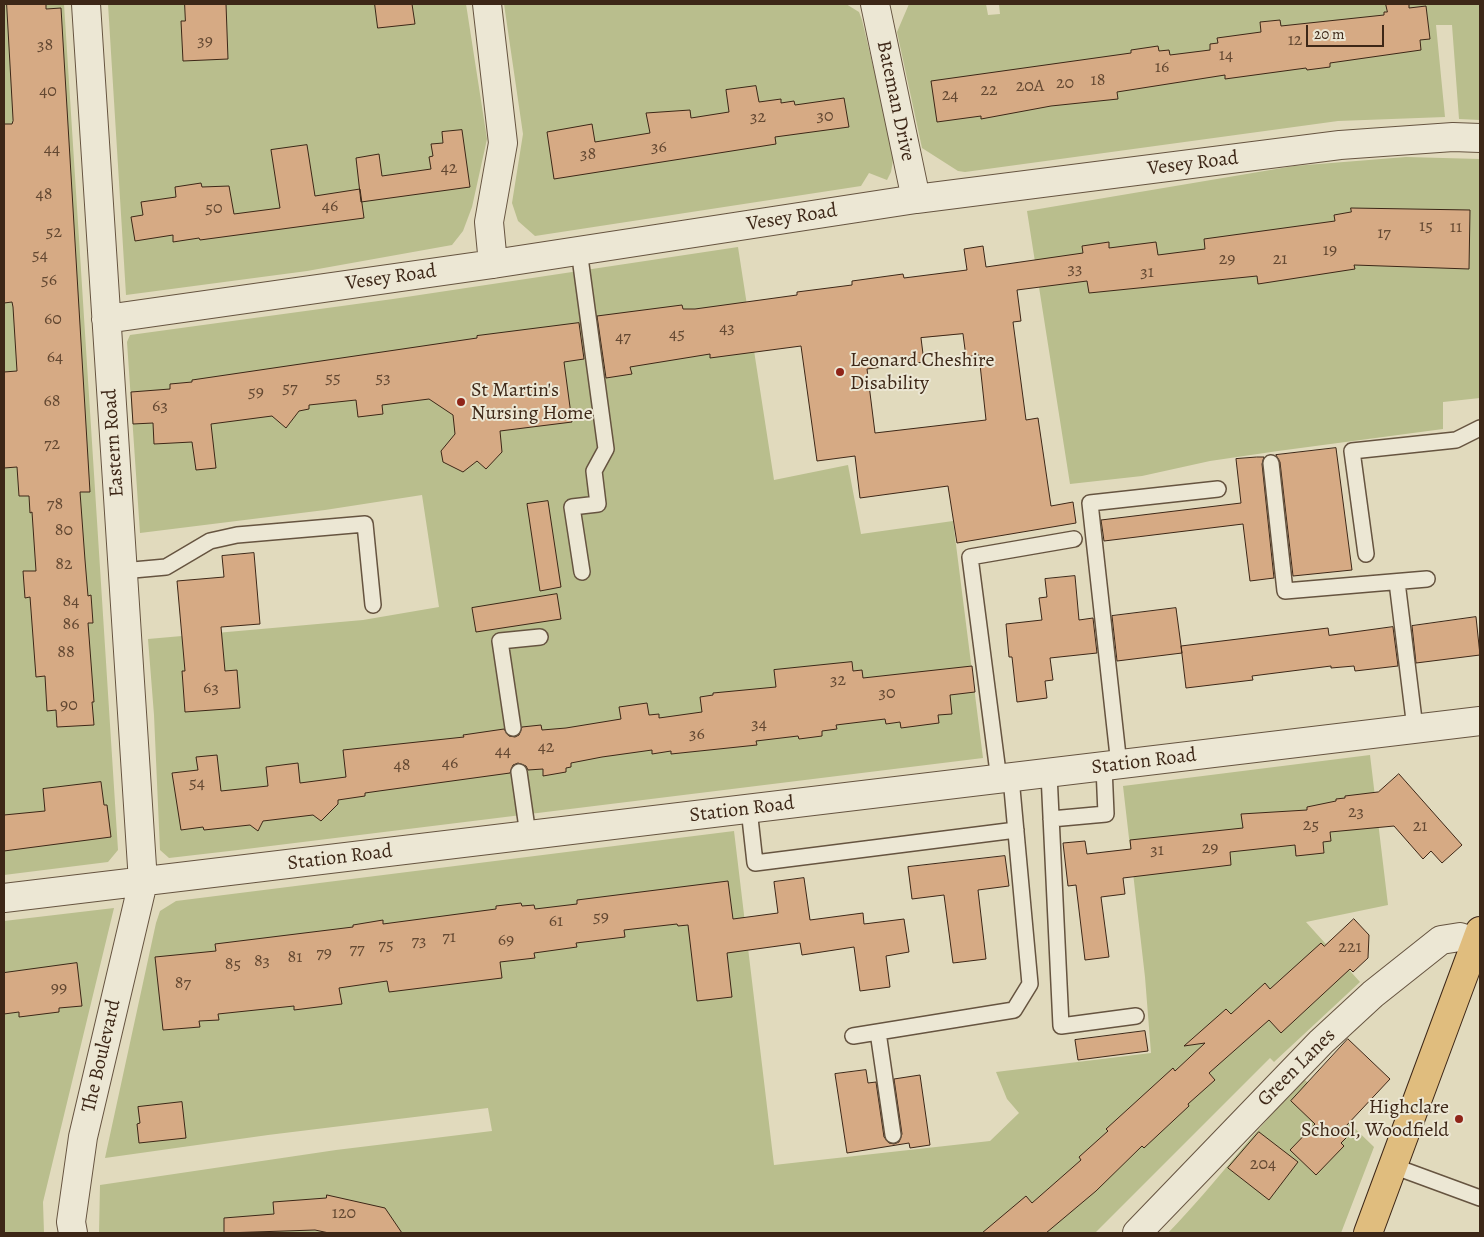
<!DOCTYPE html>
<style>
body{margin:0}
#map{position:relative;width:1484px;height:1237px;overflow:hidden;background:#e1dabd;font-family:Alegreya,serif}
canvas{display:block}
.frame{position:absolute;inset:0;border:5px solid #3d2717;pointer-events:none}
.scale{position:absolute;left:1306px;top:25px;width:78px;height:22px;box-sizing:border-box;border:2px solid #3d2717;border-top:0;padding-left:6px;font-size:15px;line-height:18px;white-space:nowrap;color:#3d2717;-webkit-text-stroke:4px #ece7d4;paint-order:stroke}
</style>
<div id="map">
<canvas width="1484" height="1237"></canvas>
<div class="frame"></div>
<div class="scale">20 m</div>
</div>
<script>
const ctx = document.querySelector('canvas').getContext('2d');
ctx.lineJoin = 'round';
function fillPath(path, color) { ctx.fillStyle = color; ctx.fill(path, 'evenodd'); }
function strokePath(path, color, width, dash) { ctx.strokeStyle = color; ctx.lineWidth = width; ctx.lineCap = dash ? 'butt' : 'round'; ctx.setLineDash(dash || []); ctx.stroke(path); }
function label(font, color, halo, rows, align = 'center') {
  ctx.font = font + ' Alegreya,serif'; ctx.lineWidth = 4; ctx.setLineDash([]); ctx.textBaseline = 'middle'; ctx.strokeStyle = halo; ctx.fillStyle = color; for (const [text, x, y, turn = 0] of rows) {
    ctx.save(); ctx.translate(x, y); ctx.rotate((+turn || 0) * Math.PI / 180); ctx.textAlign = isNaN(turn) ? turn : align; if (halo) ctx.strokeText(text, 0, 0); ctx.fillText(text, 0, 0); ctx.restore();
  }
}
const green = new Path2D(`
 M4 4H64L118 850 108 862 4 875Z
 M108 4H466L487 139 472 207 463 231 452 245 307 271 126 295Z
 M504 4H846L859 12 862 20 894 154 891 172 887 180 869 173 861 186 535 236 518 221 512 203 523 134Z
 M909 4H986L988 15 1000 14 999 4H1480V120L1459 119 1452 25H1436L1445 117 1338 121 965 172 958 171 922 148 897 32Z
 M1406 157 1480 159V398L1443 402V429L1278 451 1210 461 1142 476 1070 484 1027 211 1294 166Z
 M738 247 774 480 848 465 861 534 953 521 983 758 238 850 169 858 160 850 154 715 148 639 363 620 439 607 422 495 325 510 140 533 127 342 130 335 393 299Z
 M1370 755 1388 905 1306 922 1360 982 1274 1062 1270 1058 1095 1233H99L100 1185 336 1150 492 1131 488 1108 268 1135 105 1158 156 923 160 911 176 901 734 831 774 1165 990 1141 1019 1113 1007 1099 996 1072 1151 1053 1145 977 1123 786Z
 M114 908 43 1202 44 1233H4V921Z
 M1305 1080 1374 1147 1341 1233H1168C1216 1184 1255 1128 1305 1080Z`);
const building = new Path2D(`
 M7 4H46V9L61 8 90 492H80L85 560 88 596 91 595 93 623H88L94 702H92L94 725 57 727 56 710 47 711 45 676 36 677 30 597 25 598 23 571H36L32 512 30 513 29 496H19L17 467 4 468V372L17 371 13 307 12 302 4 303V124H12L13 121Z
 M185 4H226L228 59 183 61 181 21H185Z
 M375 4H412L415 24 378 28Z
 M1386 4H1409V8L1426 6 1430 39 1420 40 1421 50 1330 63V67L1307 70 1306 68 1225 79V75L1117 92 1118 99 1051 106 981 119V116L937 122 931 81 1131 53V50L1158 46 1159 51 1169 50 1170 55 1210 50V44L1218 43 1217 38 1261 32 1260 22 1280 20 1281 26 1384 15V12H1387Z
 M756 86 759 102 781 99V103L794 101 795 105 844 98 849 127 775 137 776 144 554 179 547 132 592 124 595 142 650 133 646 113 690 110 691 118 729 112 726 90Z
 M462 130 470 187 361 202 356 158 379 154 382 176 431 169 429 157 433 156 431 144 443 143 442 132Z
 M307 145 315 196 360 189 364 218 200 240 199 238 173 242V235L135 241 131 217 143 215 141 202 176 197 175 187 201 183 202 187 229 186 234 214 280 208 271 150Z
 M1351 208 1470 210 1469 269 1354 265 1355 269 1258 284 1257 276 1089 293 1087 281 1017 290 1021 321 1013 322 1026 420 1038 418 1051 506 1073 502 1076 523 957 543 948 486 860 498 855 456 817 461 801 346 710 358V354L630 367 632 374 606 378 597 316 682 305 683 309H695L797 295V292L852 285V281L903 274 904 278 967 270 964 249 983 246 986 267 1083 253 1082 246 1109 242V248L1156 242 1158 255 1205 249 1204 239 1335 221 1334 215 1351 212ZM963 334 966 357 979 355 986 420 875 433 867 369 924 362 921 338Z
 M579 323 584 359 564 362 572 422 500 431 502 452 486 469 477 461 463 472 443 462 441 451 455 434 453 415 429 399 382 405 383 414 358 417 356 400 309 405V409L299 411 286 428 272 416 211 424 216 468 196 470 192 442 154 444 153 423 133 424 131 392 170 389V384L192 382V380L477 338V336Z
 M1336 448 1352 570 1293 576 1280 462 1276 455Z
 M1257 457H1264L1262 464 1274 578 1250 581 1243 524 1104 541 1101 520 1241 503 1236 459Z
 M548 501 561 587 540 591 527 504Z
 M254 553 260 624 221 627 225 671 237 670 240 708 185 712 182 671H185L177 581 224 577 222 556Z
 M1075 576 1079 620 1093 618 1097 653 1050 658 1053 680 1045 681 1047 698 1017 702 1012 657H1009L1006 624 1042 620 1039 598 1047 597 1045 579Z
 M557 594 561 619 476 632 472 608Z
 M1176 608 1182 653 1117 661 1112 616Z
 M1476 617 1480 655 1416 663 1412 626Z
 M1393 627 1398 666 1355 671 1354 666 1331 668V666L1252 676 1253 680 1186 688 1181 646 1328 628 1329 635Z
 M852 662 853 671 862 670 863 678 972 666 975 692 950 695 952 714 938 715 939 723 901 728 900 722 886 724 885 719 836 725 837 729 822 731V736L799 739 798 736 756 741 757 745 671 754V751L652 754V750L602 757 571 763V767L566 768V772L543 776V769L528 770 526 766 518 763 513 765 510 773 379 791 365 793V796L338 800V804L321 821 313 815 263 821 258 831 250 825 204 830 203 827 181 830 172 773 198 770 196 757 217 755 221 791 268 786 266 767 298 763 300 783 346 777 343 750 464 737 463 735 504 729 509 736 515 737 519 735 522 727 541 725 542 730 566 728 621 719 619 707 647 703 649 715 659 714V718L702 712 700 697 713 695V693L776 687 774 670Z
 M1399 774 1462 845 1442 863 1431 851 1423 859 1394 826 1330 832 1331 841 1323 842 1324 853 1296 856 1295 845 1230 852 1231 865 1123 878 1125 894 1101 897 1109 957 1085 960 1076 885 1068 886 1063 843 1085 841 1087 854 1131 849 1130 840 1243 828 1241 814 1307 810V807L1336 801V799L1345 798V796L1378 792Z
 M101 782 104 805H107L111 837 4 851V815L45 811 43 789Z
 M1005 856 1009 886 978 890 986 959 953 963 944 895 912 899 908 867Z
 M804 878 810 920 863 913 864 924 904 919 909 952 886 956 890 987 860 991 854 947 802 955 800 943 727 953 732 997 697 1001 688 925 678 926 677 924 624 930 625 937 576 943 577 947 534 953 535 958 500 962 502 978 389 992 387 981 339 988 342 1004 294 1010V1006L218 1014 219 1020 199 1021 200 1027 163 1030 155 957 216 951 215 944 353 927V925L383 920V924L496 909V906L521 903 522 906 534 905 535 909 577 904V900L728 881 733 919 778 913 774 882Z
 M1354 919 1369 935 1368 958 1353 972 1350 969 1281 1033 1269 1020 1209 1073 1215 1080 1188 1104 1189 1106 1144 1148 1142 1146 1096 1191 1046 1233H982L1026 1196 1032 1203 1081 1160 1079 1157 1108 1131 1106 1129 1173 1068 1175 1071 1205 1043 1184 1046 1226 1009 1231 1014 1265 983 1270 989 1321 943 1324 946Z
 M77 963 82 1006 59 1008V1012L19 1017V1012L4 1014V973Z
 M1145 1031 1148 1051 1078 1060 1075 1040Z
 M1348 1039 1390 1079 1346 1126 1352 1132 1341 1143 1344 1146 1316 1175 1290 1150 1315 1124 1291 1101Z
 M866 1070 868 1083 876 1082 884 1137 889 1143 894 1144 899 1142 902 1134 894 1079 920 1075 930 1145 910 1148 909 1143 847 1153 835 1074Z
 M182 1102 186 1138 139 1143 137 1124 140 1123 138 1107Z
 M1259 1132 1298 1162 1269 1200 1228 1168Z
 M327 1195 385 1208 402 1233H329L315 1230 224 1233V1218L274 1214 273 1202 326 1198Z`);
const lane = new Path2D(`
 M579 250 606 449 594 471 598 504 572 507 582 572
 M1271 463 1285 591 1427 579
 M1366 554 1352 451 1456 440 1480 428
 M122 571 166 567 210 541 237 535 365 524 373 605
 M1397 582 1415 728
 M513 728 500 641 540 637
 M1119 765 1090 503 1218 489
 M519 772 528 835
 M1049 774 1061 1026 1136 1016
 M999 780 970 557 1074 539
 M749 809 755 863 1016 830
 M1051 819 1106 814 1104 767
 M878 1032 893 1135
 M853 1036 1014 1010 1030 984 1011 778
 M1393 1166 1480 1198`);
const street = new Path2D(`
 M487 4 503 143 489 222 493 264
 M875 4 916 199
 M106 319 493 264 916 199 1340 145 1453 137 1480 138
 M4 898 1480 721
 M73 1233 71 1222 83 1137 143 882 86 4
 M1137 1233 1321 1042 1373 994 1441 940 1460 937 1476 942`);
const primary = new Path2D(`
 M1368 1233 1480 931`);
const markers = [
 [840,372,5,"#8f2418"],
 [461,402,5,"#8f2418"],
 [1459,1119,5,"#8f2418"]
];
const numberNames = [
 ["12",1295,41],
 ["39",205,42],
 ["38",45,46],
 ["14",1226,56],
 ["16",1162,68],
 ["18",1098,81],
 ["20",1065,84],
 ["20A",1030,87],
 ["22",989,91],
 ["40",48,92],
 ["24",950,96],
 ["30",825,117],
 ["32",758,118],
 ["36",659,148],
 ["44",52,150],
 ["38",588,155],
 ["42",449,169],
 ["48",44,195],
 ["46",330,207],
 ["50",214,209],
 ["15",1426,227],
 ["11",1456,228],
 ["52",54,233],
 ["17",1384,234],
 ["19",1330,251],
 ["54",40,256],
 ["29",1227,260],
 ["21",1280,260],
 ["33",1075,270],
 ["31",1147,273],
 ["56",49,281],
 ["60",53,320],
 ["43",727,329],
 ["45",677,335],
 ["47",623,338],
 ["64",55,358],
 ["55",333,379],
 ["53",383,379],
 ["57",290,389],
 ["59",256,393],
 ["68",52,402],
 ["63",160,407],
 ["72",52,445],
 ["78",55,505],
 ["80",64,531],
 ["82",64,565],
 ["84",71,602],
 ["86",71,625],
 ["88",66,653],
 ["32",838,681],
 ["63",211,689],
 ["30",887,694],
 ["90",69,706],
 ["34",759,725],
 ["36",697,735],
 ["42",546,748],
 ["44",503,752],
 ["46",450,764],
 ["48",402,766],
 ["54",197,784],
 ["23",1356,813],
 ["25",1311,826],
 ["21",1420,827],
 ["29",1210,849],
 ["31",1157,851],
 ["59",601,918],
 ["61",556,922],
 ["71",449,938],
 ["69",506,941],
 ["73",419,942],
 ["75",386,946],
 ["221",1350,948],
 ["77",357,950],
 ["79",324,954],
 ["81",295,958],
 ["83",262,962],
 ["85",233,965],
 ["87",183,984],
 ["99",59,989],
 ["204",1263,1165],
 ["120",344,1214]
];
const streetNames = [
 ["Bateman Drive",895,101,78],
 ["Vesey Road",1193,164,-7],
 ["Vesey Road",792,218,-9],
 ["Vesey Road",391,278,-8],
 ["Eastern Road",114,443,-94],
 ["Station Road",1144,762,-7],
 ["Station Road",742,810,-7],
 ["Station Road",340,858,-7],
 ["The Boulevard",102,1056,-77],
 ["Green Lanes",1297,1068,-45]
];
const poiNames = [
 ["Leonard Cheshire",850,361],
 ["Disability",850,384],
 ["St Martin's",471,391],
 ["Nursing Home",471,414],
 ["Highclare",1449,1108,"right"],
 ["School, Woodfield",1449,1131,"right"]
];
fillPath(green, '#b9be8d');
fillPath(building, '#d6aa84');
strokePath(building, '#3d2717', 1);
strokePath(lane, '#665440', 18);
strokePath(street, '#665440', 30);
strokePath(primary, '#3d2717', 30);
strokePath(lane, '#ece7d4', 15);
strokePath(street, '#ece7d4', 28);
strokePath(primary, '#e0bd7e', 28);
for (const [x, y, r, color] of markers) { const dot = new Path2D(); dot.arc(x, y, r, 0, 2 * Math.PI); ctx.fillStyle = color; ctx.fill(dot); strokePath(dot, '#ece7d4', 2); }
label('18px', '#634832', null, numberNames);
label('20px', '#3d2717', '#ece7d4', streetNames);
label('20px', '#3d2717', '#ece7d4', poiNames, 'left');
</script>
